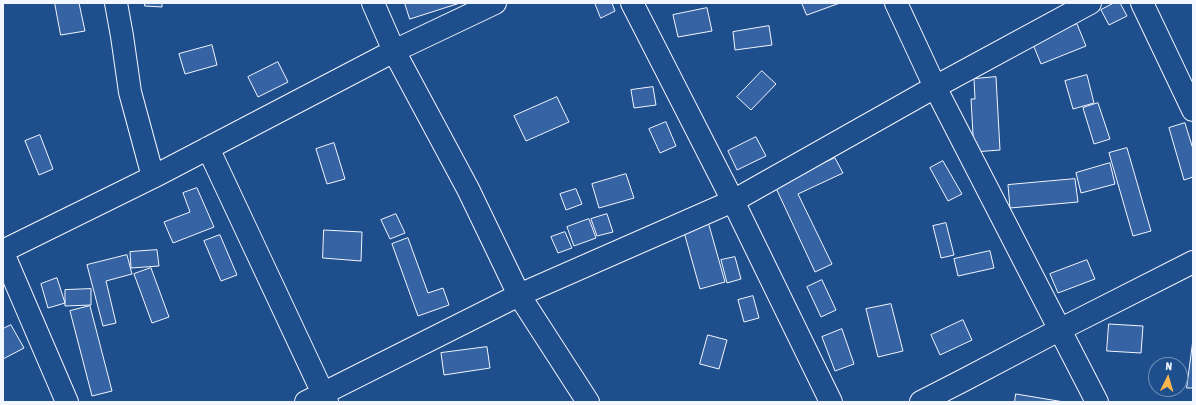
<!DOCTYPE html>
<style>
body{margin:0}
#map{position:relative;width:1196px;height:405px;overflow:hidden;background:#1f4e8c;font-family:"Asap Condensed",sans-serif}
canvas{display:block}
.frame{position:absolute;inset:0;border:4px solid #f2f6ff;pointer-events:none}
.north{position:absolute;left:1148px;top:357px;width:40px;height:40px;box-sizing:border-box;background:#1f4e8c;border:1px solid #7391ba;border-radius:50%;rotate:5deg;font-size:11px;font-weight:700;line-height:16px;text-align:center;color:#f2f6ff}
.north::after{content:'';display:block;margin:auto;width:14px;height:18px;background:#ffb74d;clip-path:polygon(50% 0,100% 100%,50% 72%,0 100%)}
</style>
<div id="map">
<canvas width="1196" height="405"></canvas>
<div class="frame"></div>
<div class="north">N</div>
</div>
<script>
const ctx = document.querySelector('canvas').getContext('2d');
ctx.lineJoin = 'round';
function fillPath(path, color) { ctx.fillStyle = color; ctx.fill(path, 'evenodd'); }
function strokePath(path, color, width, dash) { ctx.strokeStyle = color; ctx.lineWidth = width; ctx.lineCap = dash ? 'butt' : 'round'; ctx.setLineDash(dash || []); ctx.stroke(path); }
const building = new Path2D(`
 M55 3H79L85 31 61 35Z
 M145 3H162V7L145 6Z
 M405 3H460L410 19Z
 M595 3H612L615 11 601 18Z
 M802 3H840L807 15Z
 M1114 3H1120L1127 16 1109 25 1101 10Z
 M707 8 712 31 678 37 673 15Z
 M1077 24 1086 46 1041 64 1032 42Z
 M769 26 772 45 735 50 733 32Z
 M212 45 217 65 185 74 179 54Z
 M278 62 288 82 258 97 248 77Z
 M762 71 776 84 751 110 737 97Z
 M1087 75 1094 103 1073 109 1065 81Z
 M996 77 1000 150 974 152 971 99H975L974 79Z
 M653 87 656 105 634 108 631 90Z
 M557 97 569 122 526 141 514 116Z
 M1098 103 1110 139 1094 144 1083 108Z
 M666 122 676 146 660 153 649 129Z
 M1185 123 1193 149V177L1184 180 1169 128Z
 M40 135 53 169 39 175 25 141Z
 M756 137 766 156 737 170 728 151Z
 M334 143 345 179 327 184 316 149Z
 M1127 148 1151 231 1133 236 1109 153Z
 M835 158 843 173 798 194 832 264 815 272 775 186Z
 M943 161 962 194 948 201 930 168Z
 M1110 163 1115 184 1081 193 1076 173Z
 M626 174 634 198 599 208 592 184Z
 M1075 179 1078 202 1010 208 1008 185Z
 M197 188 214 227 173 243 164 222 190 212 183 193Z
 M576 189 582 204 566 210 560 194Z
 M396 214 405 233 390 239 381 220Z
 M607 214 613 232 597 236 591 219Z
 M707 218 725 282 700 289 682 225Z
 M589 219 596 238 574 246 567 227Z
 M946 223 954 255 941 258 933 226Z
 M324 230 362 232 361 261 323 258Z
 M565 232 572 248 558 253 551 237Z
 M220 235 237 275 221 281 204 241Z
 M408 238 428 293 443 288 449 305 418 316 392 244Z
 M157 250 159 266 131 268 130 252Z
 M990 251 994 268 958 276 954 259Z
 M127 255 132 274 106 281 116 323 103 326 87 265Z
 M735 257 741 279 727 283 721 260Z
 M1087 260 1095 279 1058 293 1050 274Z
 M151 268 169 317 152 323 134 274Z
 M57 278 65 303 48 308 41 284Z
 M822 280 836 310 821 317 807 287Z
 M91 289V305L65 306V290Z
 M753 296 759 318 744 322 738 300Z
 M891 304 903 351 878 357 866 309Z
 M90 306 112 391 92 396 70 311Z
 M963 320 972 340 940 355 931 335Z
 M1109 324 1143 326 1141 353 1107 351Z
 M11 325 24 348 3 359V329Z
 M842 329 854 364 835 371 822 337Z
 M708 335 727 340 719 369 700 364Z
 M1193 340V388H1187Z
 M487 347 490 368 444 375 441 353Z
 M1016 394 1064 402H1015Z`);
const minor = new Path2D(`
 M116 3 122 36 130 92 153 177
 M373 3 394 51 468 189 519 295 588 402
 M632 3 733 201 831 402
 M896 3 935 87 1097 402
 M1142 3 1193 110
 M208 148 327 402
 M3 251 153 177 394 51 495 3
 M3 253 67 402
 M306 402 519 295 733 201 935 87 1090 3
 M921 402 964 380 1059 330 1193 262`);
fillPath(building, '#3563a3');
strokePath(building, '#f2f6ff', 1);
strokePath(minor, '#f2f6ff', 24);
strokePath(minor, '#1f4e8c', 22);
</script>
